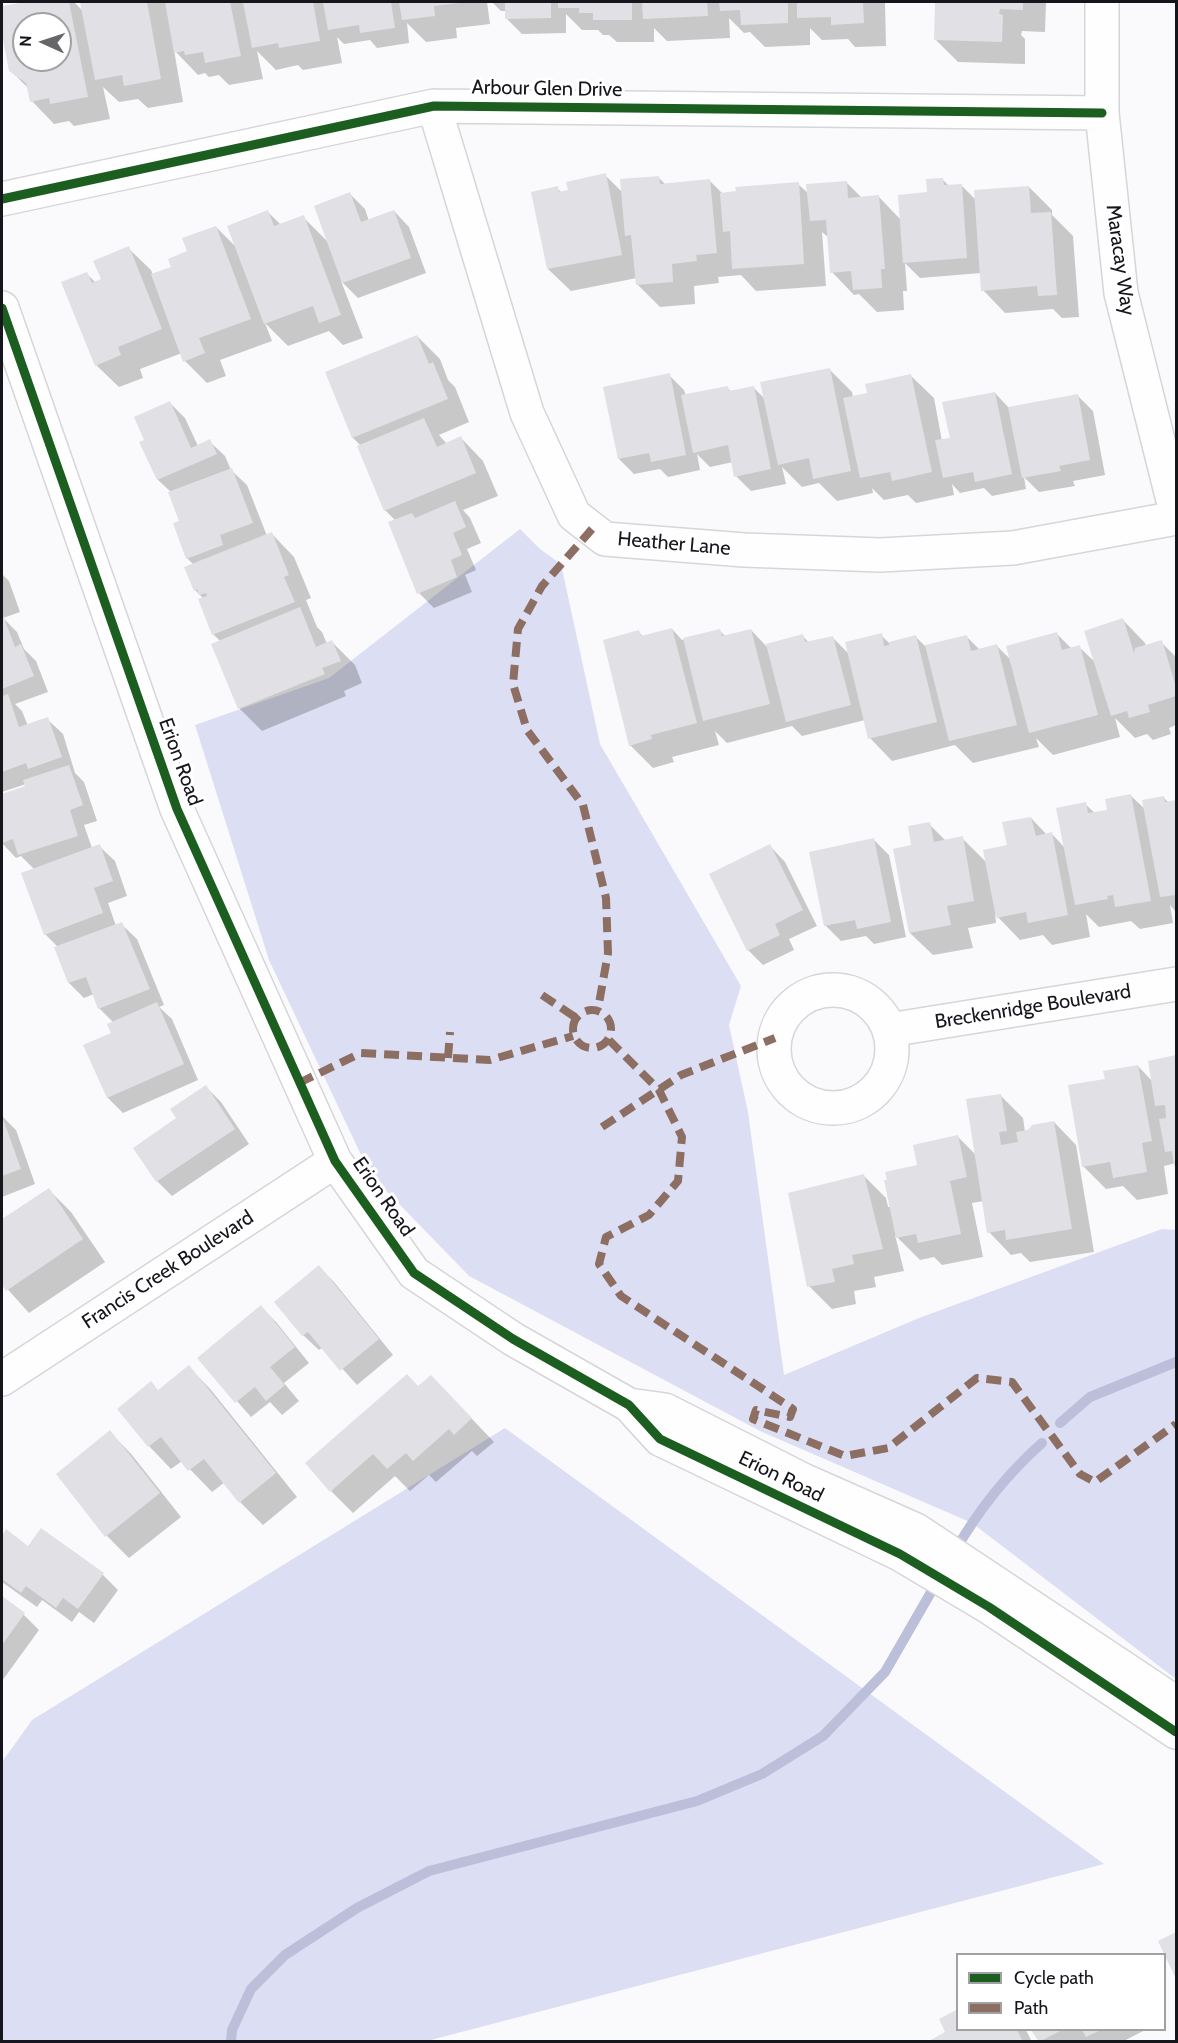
<!DOCTYPE html>
<style>
body{margin:0}
#map{position:relative;width:1178px;height:2043px;overflow:hidden;background:#fafafc;font-family:Cabin,sans-serif}
canvas{display:block}
.frame{position:absolute;inset:0;border:3px solid #15151c;pointer-events:none}
.legend{position:absolute;left:956px;top:1953px;width:210px;height:78px;box-sizing:border-box;background:#fff;border:2px solid #a1a1a4;margin:0;padding:8px 10px;list-style:none;font-size:18px;color:#15151c}
.legend li{display:flex;align-items:center;gap:12px;height:30px}
.legend b{width:30px;border:2px solid #a1a1a4}
.north{position:absolute;left:12px;top:12px;width:60px;height:60px;box-sizing:border-box;background:#fff;border:2px solid #a1a1a4;border-radius:50%;rotate:273deg;font-size:16px;font-weight:700;line-height:24px;text-align:center;color:#15151c}
.north::after{content:'';display:block;margin:auto;width:21px;height:27px;background:#65656a;clip-path:polygon(50% 0,100% 100%,50% 72%,0 100%)}
</style>
<div id="map">
<canvas width="1178" height="2043"></canvas>
<div class="frame"></div>
<ul class="legend">
<li><b style="height:8px;background:#1b5e20"></b>Cycle path</li>
<li><b style="height:8px;background:#8d6e63"></b>Path</li>
</ul>
<div class="north">N</div>
</div>
<script>
const ctx = document.querySelector('canvas').getContext('2d');
ctx.lineJoin = 'round';
function fillPath(path, color) { ctx.fillStyle = color; ctx.fill(path, 'evenodd'); }
function strokePath(path, color, width, dash) { ctx.strokeStyle = color; ctx.lineWidth = width; ctx.lineCap = dash ? 'butt' : 'round'; ctx.setLineDash(dash || []); ctx.stroke(path); }
function label(font, color, halo, rows, align = 'center') {
  ctx.font = font + ' Cabin,sans-serif'; ctx.lineWidth = 6; ctx.setLineDash([]); ctx.textBaseline = 'middle'; ctx.strokeStyle = halo; ctx.fillStyle = color; for (const [text, x, y, turn = 0] of rows) {
    ctx.save(); ctx.translate(x, y); ctx.rotate((+turn || 0) * Math.PI / 180); ctx.textAlign = isNaN(turn) ? turn : align; if (halo) ctx.strokeText(text, 0, 0); ctx.fillText(text, 0, 0); ctx.restore();
  }
}
const green = new Path2D(`
 M520 529 540 549 561 564 600 744 741 986 729 1025 748 1112 784 1375 760 1431 469 1276 370 1174 269 960 195 725 329 678Z`);
const forest = new Path2D(`
 M1162 1229 1176 1230V1679L972 1523 760 1431 784 1375 919 1318Z
 M505 1428 1104 1864 427 2041H2V1762L32 1720Z`);
const shadow = new Path2D(`
 M34 2H74L83 11 82 2H165L166 3V2H487L490 24 456 28 457 38 426 42 407 23 409 43 377 48 370 40 344 44 337 37 342 63 303 70 298 65 276 70 257 51 263 79 229 85 219 75 209 77 205 73 198 75 174 50 183 102 148 108 138 99 119 102 103 87 110 119 74 126 69 121 54 124 32 101 29 89 10 70 2 27V8ZM24 24H60V60H24Z
 M492 2H885L886 46 855 47 848 39 822 40 810 28V45L765 47 750 32 744 33 729 18 730 38 667 41 654 28V42H617L609 35H603L598 30H582L566 14V33L522 34 507 19V11H501Z
 M936 2H1046L1045 32 1022 31 1021 35 1025 39V64L958 62 935 39Z
 M605 175 622 192 658 177 666 185 710 181 723 194 798 184 809 194 846 182 862 198 879 197 901 220 942 179 949 186 961 185 976 200 1029 187 1052 210V215L1073 236 1079 317 1062 318 1053 309 1005 313 983 290 981 273 920 278 905 263 907 291H903L904 310 877 312 859 294 854 295 832 272 829 238 822 232 826 286 756 291 741 275 718 277 719 283 694 286 695 304 660 307 638 285 637 278 571 291 548 269 533 193 557 188 562 193Z
 M350 194 365 209 369 221 394 211 409 227 426 273 358 298 341 281 363 338 343 345 329 331 288 346 265 323 272 341 220 360 226 376 207 383 185 361 182 353 140 369 143 378 119 387 96 365 87 274 96 283 103 280 128 248 151 270 153 275 173 268 216 227 238 249 268 212 281 225 303 217 328 242Z
 M417 336 440 359 448 380 455 387 469 422 439 435 447 444 461 438 483 461 498 496 463 510 470 518 481 543 467 549 476 570 465 575 472 592 434 608 419 593 396 521 385 510 361 446 353 438 327 372Z
 M829 369 852 392 853 397 868 394 911 376 934 398 942 441 951 439 995 393 1010 409 1078 396 1093 411 1105 475 1073 481 1075 486 1039 492 1024 477 1026 489 992 496 984 488 960 493 952 484 954 495 916 503 908 495 884 500 872 488 873 493 837 501 819 483 802 487 782 467 786 484 751 491 736 476 733 462 710 467 697 454 700 470 668 477 660 469 634 474 619 459 669 375 684 390 686 396 727 388 732 392 754 388 765 399Z
 M170 403 185 418 198 446 209 441 225 456 231 470 247 485 267 536 272 534 294 557 311 598 306 600 317 627 322 632 327 644 332 642 355 665 362 683 344 691 346 696 262 731 239 708 220 641 213 634 204 599 195 590 194 565 187 558 181 522 171 492 158 480 146 441Z
 M2 574 9 581 20 612 3 618 17 632 24 649 36 661 48 692 15 704 22 711 28 726 47 719 63 734 75 773 84 782 97 821 84 825 92 848 99 846 115 861 127 896 108 903 116 926 121 924 137 939 164 1005 159 1007 172 1019 198 1080 123 1113 108 1098 85 1046 113 1034 114 1023 99 1008 94 994 84 998 69 983 58 947 45 934 35 870 21 856 16 858 2 843V796L27 787 26 784 2 792Z
 M1123 620 1145 643 1146 646 1161 642 1176 657V725L1169 728 1171 734 1153 740 1147 734 1135 738 1115 718 1120 737 1053 755 1036 738 1039 747 973 763 955 745 892 761 870 738 865 720 802 736 792 726 727 743 715 731 719 745 672 757 674 762 653 768 630 745 639 632 643 637 672 629 682 640 720 631 726 637 751 630 769 649 803 636 809 643 832 637 849 654 881 635 889 643 915 636 925 646 966 636 980 650 997 646 1012 661 1057 634 1072 649 1079 647 1096 663Z
 M1131 796 1146 810 1163 797 1169 803 1176 802V912L1170 905 1173 923 1140 929 1131 921 1099 927 1086 914 1090 937 1052 945 1043 935 1020 940 995 914 996 923 968 928 973 948 933 955 910 933 913 847 929 824 946 841 962 838 987 863 1009 847 1031 818 1047 835 1052 834 1065 848 1085 804 1095 813 1109 811Z
 M874 840 889 855 906 937 874 944 866 936 841 941 825 925Z
 M770 846 785 862 817 926 789 939 794 950 763 965 748 950Z
 M1176 1056V1166V1163L1164 1166 1168 1194 1137 1200 1123 1186 1106 1189 1083 1166 1106 1080 1138 1066 1152 1081 1149 1063Z
 M206 1087 221 1102 249 1144 172 1196 157 1181 179 1119Z
 M1000 1095 1023 1118 1025 1132 1054 1122 1076 1145 1094 1252 1030 1262 1021 1253 1011 1255 989 1232 984 1201 972 1203 983 1257 942 1265 934 1257 920 1260 895 1235 904 1271 874 1277 876 1287 854 1291 856 1304 832 1309 809 1286 863 1175 886 1198 888 1207H891L918 1166 958 1137 977 1156Z
 M2 1116 16 1130 35 1184 2 1197Z
 M49 1190 71 1212 105 1262 29 1313 2 1283V1221Z
 M319 1267 334 1282 393 1355 357 1385 323 1347 319 1350 303 1335 276 1302Z
 M261 1307 276 1322 309 1363 284 1383 299 1401 282 1415 270 1402 251 1417 199 1358Z
 M189 1367 211 1390 297 1497 263 1525 240 1502 225 1482 212 1492 182 1461 171 1469 149 1446 159 1391Z
 M419 1388 453 1399 494 1442 477 1456 472 1451 436 1482 429 1475 410 1491 395 1476 353 1513 331 1491Z
 M110 1432 132 1455 181 1517 129 1558 107 1536 58 1474Z
 M41 1530 103 1575 118 1590 94 1623 79 1612 72 1622 42 1600 37 1607 2 1582V1539L7 1532 29 1548Z
 M2 1598 24 1615 39 1630 2 1681Z
 M1176 1934V1975L1160 1942Z
 M958 2030H1026L1032 2042H930L947 2032Z
 M1033 2030H1145L1122 2042H1040Z`);
const stream = new Path2D(`
 M1060 1423 1090 1397 1176 1362
 M955 1551C979 1509 1006 1475 1042 1443
 M231 2042 232 2030 251 1989 285 1955 357 1908 429 1871 697 1801 762 1774 823 1736 885 1672 938 1580`);
const building = new Path2D(`
 M26 2H69L88 97 50 104 49 98 30 102 26 83 9 71 2 34V6ZM24 24H60V60H24Z
 M80 2H147L161 79 124 86 122 75 95 80Z
 M165 2H230L241 56 205 63 203 52 185 55 184 51 174 53Z
 M243 2H313L320 41 279 48 278 43 252 48Z
 M323 2H391L395 28 360 33 359 25 328 30Z
 M399 2H459V3L434 6 435 16 402 20Z
 M505 2H551V18L505 19Z
 M558 2H632V20H593V13H579V8H558Z
 M642 2H707L708 16 643 19Z
 M719 2H788V23L741 25 740 10 720 11Z
 M797 2H863L864 23 831 25V17L797 18Z
 M935 2H1023V10L1000 9 999 14 1003 15 1002 42 934 40Z
 M606 173 622 255 547 269 531 192 558 186 559 192 568 190 566 182Z
 M659 176 660 184 710 179 717 253 696 255 697 261 672 264 673 282 636 285 631 235 625 236 620 179Z
 M943 178 944 185 962 184 967 258 903 263 898 195 927 192 926 179Z
 M847 181 848 198 879 195 885 269H881L882 288 853 290 851 271 830 273 826 220 810 221 806 184Z
 M799 182 804 264 732 269 730 231 723 232 720 193 736 191 735 187Z
 M1029 186 1031 213 1051 212 1057 295 1038 296 1037 286 981 291 974 190Z
 M350 192 361 222 394 210 411 258 342 283 314 206Z
 M268 210 274 226 304 215 341 315 319 323 313 306 264 324 227 226Z
 M216 226 251 319 199 338 205 353 183 362 151 274 171 267 168 259 187 251 182 238Z
 M129 246 162 329 118 347 121 355 95 366 61 282 87 272 92 283 101 279 93 261Z
 M417 335 429 364 433 362 448 399 352 438 325 372Z
 M830 368 851 471 813 479 809 458 778 465 760 382Z
 M670 373 686 455 651 462 649 453 618 459 603 387Z
 M911 374 932 472 892 481 890 472 860 478 843 398 867 393 865 384Z
 M728 386 729 391 754 386 771 469 734 477 728 445 693 453 681 395Z
 M995 392 1012 474 975 482 973 472 943 478 935 440 950 438 942 402Z
 M1078 394 1090 460 1059 466 1061 471 1022 478 1008 407Z
 M170 401 191 448 210 439 217 454 157 480 139 442 144 440 134 417Z
 M424 418 437 447 461 436 476 473 384 511 357 446Z
 M232 468 253 523 220 535 223 545 186 559 173 523 179 521 168 492Z
 M455 501 466 527 453 533 462 555 451 560 457 577 417 594 388 522 412 513 415 518Z
 M272 532 289 575 284 577 295 602 212 635 198 599 207 596 206 593 199 595 197 589 194 591 184 567Z
 M300 607 316 647 332 640 341 661 322 668 325 674 238 709 211 644Z
 M2 613 15 647 21 644 34 676 2 689Z
 M1123 618 1134 653 1135 648 1162 640 1176 687V696L1148 705 1150 712 1129 718 1127 711 1111 716 1084 631Z
 M672 628 697 723 651 735 652 739 629 746 603 640 639 630 641 636Z
 M720 629 722 636 751 629 770 704 703 721 683 638Z
 M1057 632 1062 650 1080 645 1098 715 1029 733 1006 646Z
 M882 633 884 646 889 645V642L916 635 937 722 868 739 845 642Z
 M803 634 805 642 833 636 851 705 786 722 766 644Z
 M967 635 971 651 997 644 1017 725 949 741 925 645Z
 M8 694 19 727 48 717 62 757 28 769 26 763 2 772V696Z
 M69 765 83 805 70 810 78 836 18 855 13 839 2 843V794L25 786 23 780Z
 M1131 794 1151 901 1115 907 1113 895 1107 896 1108 899 1075 905 1056 808 1086 802 1088 813 1107 810 1105 799Z
 M1164 796 1165 802 1176 800V895L1160 897 1142 800Z
 M1031 817 1036 836 1052 832 1068 915 1028 923 1026 912 996 918 983 850 1007 845 1002 822Z
 M930 822 934 842 963 836 974 901 947 906 951 925 909 933 893 849 911 845 908 826Z
 M874 838 891 922 857 929 855 920 824 926 809 852Z
 M100 844 113 881 94 888 103 913 44 935 21 873Z
 M770 844 803 910 775 924 780 935 747 951 709 874Z
 M122 922 150 989 98 1009 86 977 68 983 54 947Z
 M157 1002 184 1064 107 1098 83 1045 111 1033 107 1024Z
 M1176 1055V1166H1174L1172 1151 1165 1152 1159 1119 1166 1118 1165 1105 1155 1106 1148 1061Z
 M1138 1065 1152 1141 1142 1143 1147 1172 1113 1178 1110 1162 1082 1167 1068 1085 1105 1079 1103 1071Z
 M206 1085 235 1129 156 1182 133 1148 176 1118 170 1109Z
 M1001 1094 1007 1131 999 1132 1001 1145 1018 1142 1016 1132 1028 1130 1032 1125 1054 1121 1072 1229 1006 1240 1005 1230 987 1233 966 1099Z
 M2 1116 21 1169 2 1176Z
 M958 1135 967 1177 950 1181 961 1234 918 1243 916 1234 896 1238 884 1180H887L885 1172 917 1165 913 1145Z
 M864 1174 883 1249 852 1255 854 1264 832 1269 835 1282 807 1287 788 1193Z
 M49 1188 83 1239 6 1291 2 1285V1219Z
 M319 1265 379 1339 340 1371 308 1332 302 1336 274 1302Z
 M261 1305 295 1347 270 1367 285 1385 266 1401 255 1387 235 1403 197 1358Z
 M189 1365 276 1473 239 1503 204 1459 188 1471 161 1437 148 1447 117 1409 151 1381 158 1390Z
 M407 1374 418 1386 431 1375 472 1418 454 1435 449 1429 413 1461 406 1453 387 1469 373 1454 330 1492 305 1463Z
 M110 1430 160 1493 105 1537 56 1474Z
 M41 1528 104 1573 78 1609 63 1598 56 1608 26 1586 21 1593 2 1579V1536L6 1529 28 1546Z
 M2 1596 25 1613 2 1645Z
 M1176 1932V1979L1158 1941Z
 M958 2009V2030H1017L1023 2042H927L945 2032 939 2019Z
 M1031 2030H1062L1039 2042Z
 M1082 2030H1101L1086 2037Z`);
const minor = new Path2D(`
 M1102 2V113L1121 293 1176 512
 M434 106 527 413 574 515 605 539 744 550 880 555 1013 548 1176 518
 M2 199 434 106 1102 113
 M2 308 177 809 335 1161 414 1273 513 1339 629 1405 660 1439 900 1554 989 1607 1176 1732
 M774 1049a59 59 0 1 1 118 0a59 59 0 1 1-118 0Z
 M889 1030 1176 984
 M2 1379 335 1161
 M629 1405 665 1410 803 1480 916 1530 1176 1703`);
const quiet = new Path2D(`
 M592 529 542 586 518 629 513 684 527 730 583 805 606 898 608 953 598 1009
 M542 995 575 1017
 M573 1029a19 19 0 1 1 38 0a19 19 0 1 1-38 0Z
 M609 1040 659 1090 682 1137 678 1181 649 1215 606 1237 599 1264 621 1296 793 1409 790 1417 756 1410 753 1419 845 1456 888 1448 977 1378 1012 1382 1080 1474 1095 1482 1176 1424
 M448 1058 450 1032
 M299 1083 361 1053 490 1060 573 1036
 M602 1127 681 1075 775 1038`);
const cycleway = new Path2D(`
 M2 199 434 106 1102 113
 M2 308 177 809 335 1161 414 1273 513 1339 629 1405 660 1439 900 1554 989 1607 1176 1732`);
const streetNames = [
 ["Arbour Glen Drive",547,89,1],
 ["Maracay Way",1120,260,82],
 ["Heather Lane",674,544,5],
 ["Erion Road",180,762,70],
 ["Breckenridge Boulevard",1033,1007,-9],
 ["Erion Road",383,1197,55],
 ["Francis Creek Boulevard",168,1270,-33],
 ["Erion Road",781,1477,26]
];
fillPath(green, '#dcdff3');
fillPath(forest, '#dcdef4');
fillPath(shadow, '#0003');
strokePath(stream, '#bcbfd9', 10);
fillPath(building, '#e0e0e5');
strokePath(minor, '#d6d6da', 36);
strokePath(minor, '#fefeff', 33);
strokePath(quiet, '#8d6e63', 8, [15, 8]);
strokePath(cycleway, '#1b5e20', 9);
label('20px', '#15151c', '#fff', streetNames);
</script>
